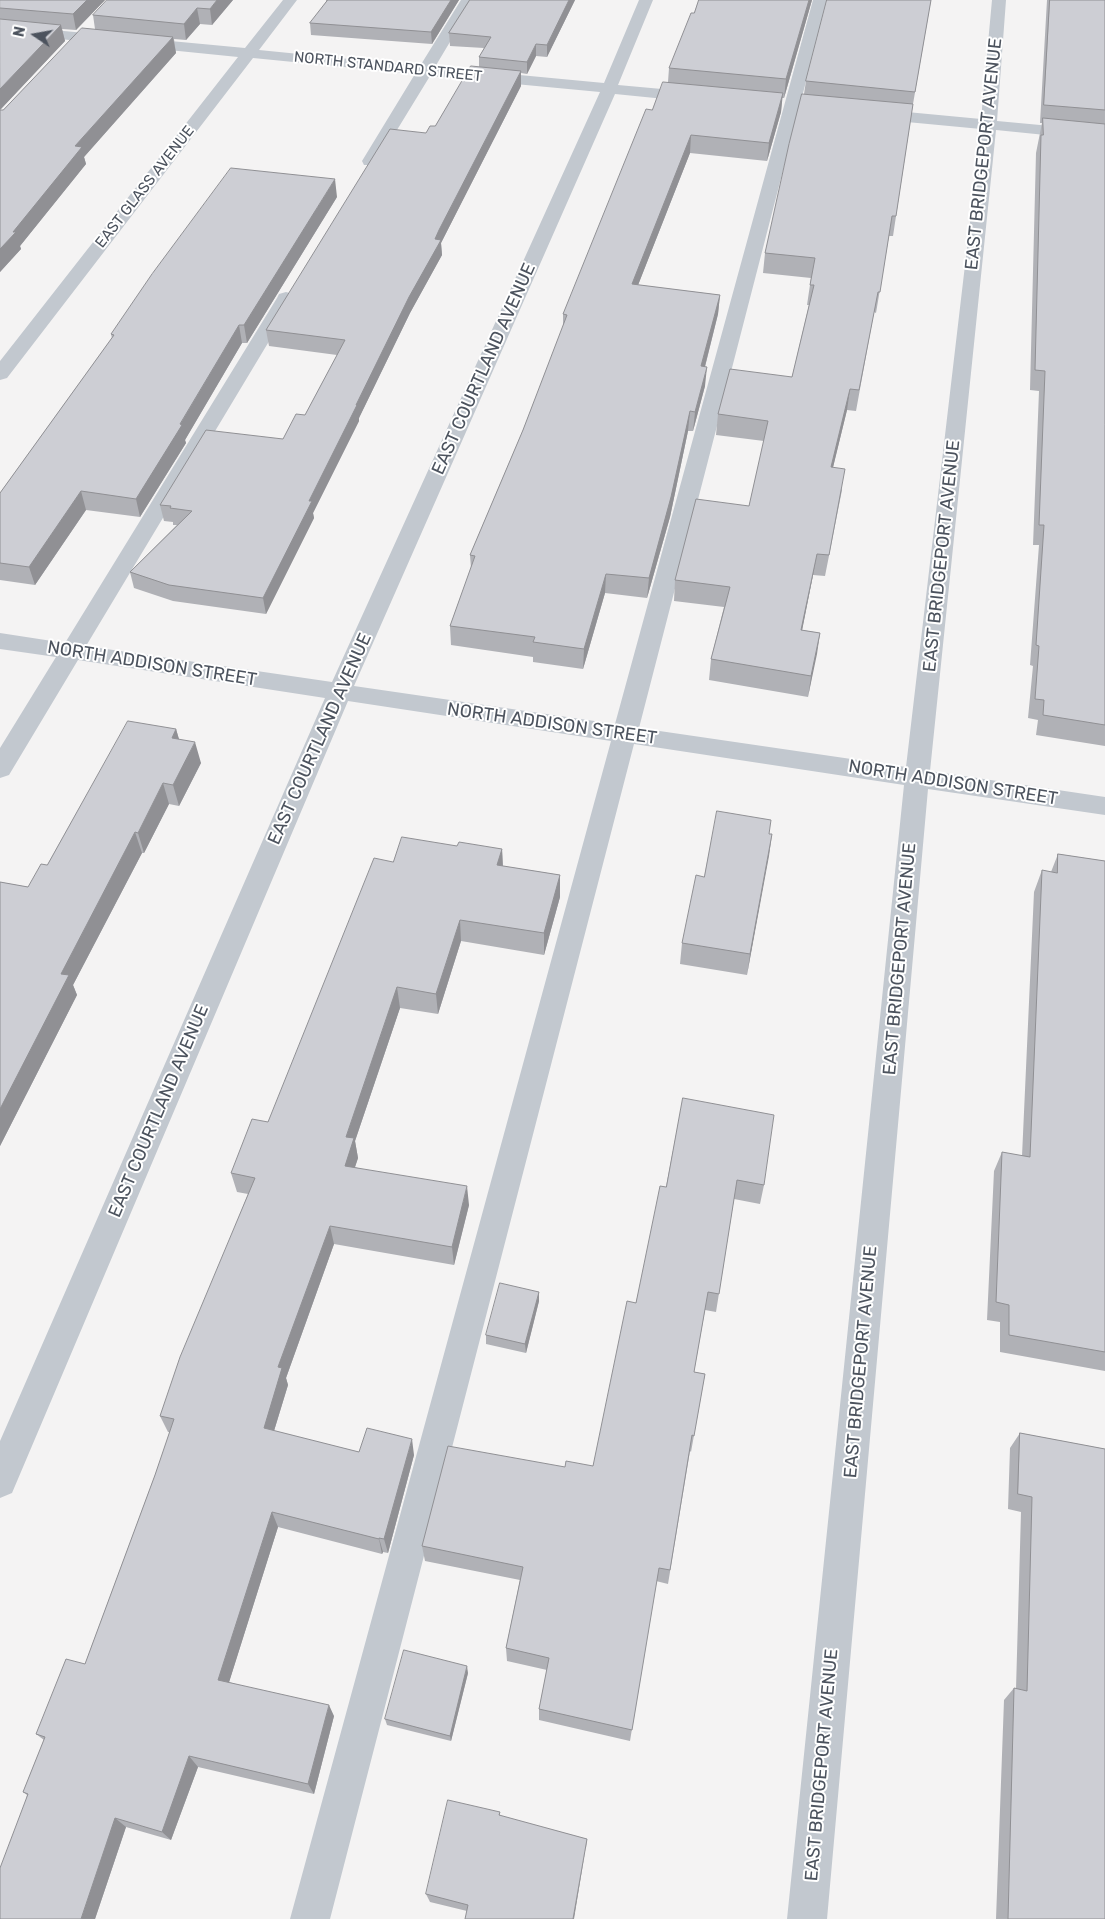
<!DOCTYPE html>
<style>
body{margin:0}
#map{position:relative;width:1105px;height:1919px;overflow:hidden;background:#f4f3f3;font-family:Rubik,sans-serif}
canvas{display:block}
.north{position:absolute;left:10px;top:10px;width:50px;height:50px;-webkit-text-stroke:4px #fff;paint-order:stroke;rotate:282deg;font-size:14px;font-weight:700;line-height:20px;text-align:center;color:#4c535e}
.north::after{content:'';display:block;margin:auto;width:18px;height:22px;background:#4c535e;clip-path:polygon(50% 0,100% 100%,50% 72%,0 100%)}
</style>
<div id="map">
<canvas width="1105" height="1919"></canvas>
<div class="north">N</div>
</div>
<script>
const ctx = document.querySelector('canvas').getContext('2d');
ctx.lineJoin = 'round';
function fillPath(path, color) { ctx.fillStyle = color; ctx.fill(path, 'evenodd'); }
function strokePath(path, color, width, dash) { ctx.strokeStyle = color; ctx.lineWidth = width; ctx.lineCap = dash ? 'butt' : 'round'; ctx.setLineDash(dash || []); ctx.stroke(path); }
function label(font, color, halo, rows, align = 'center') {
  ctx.font = font + ' Rubik,sans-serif'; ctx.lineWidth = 4; ctx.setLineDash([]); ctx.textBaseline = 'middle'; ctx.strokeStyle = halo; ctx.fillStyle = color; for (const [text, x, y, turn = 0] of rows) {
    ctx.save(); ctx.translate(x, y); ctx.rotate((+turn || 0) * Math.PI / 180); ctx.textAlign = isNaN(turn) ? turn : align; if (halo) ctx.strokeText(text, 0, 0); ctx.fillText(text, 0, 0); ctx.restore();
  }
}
const minor = new Path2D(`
 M283 0H297L259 50 420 66 461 0H475L435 67 604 83 639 0H653L618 85 695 92 701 94 703 97 701 100 695 102 615 94 354 686 615 724 813 0H827L639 728 906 767 981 129 875 119 869 117 867 114 869 111 875 109 981 119 992 0H1006L997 121 1105 131V141L996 130 930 771 1105 797V815L928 789 827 1919H787L904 785 634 744 330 1919H290L611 741 348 701 12 1493 0 1498V1441L325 698 78 660 9 775 0 778V748L56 657 0 649V633L65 643 277 298 279 294 286 292 293 294 295 298 86 646 332 682 600 92 430 76 378 161 376 165H364L362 161 415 74 253 58 7 378 0 380V361L238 57 0 33V25L245 48Z`);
const wall = new Path2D(`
 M0 0H105L76 30 62 29 65 41 0 110Z
 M233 0 212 25 200 24 186 40 174 39 176 53 84 157 86 164 20 246 21 249 0 272 3 110 95 29 93 15Z
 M326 0H459L432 44 311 35 310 23 326 2Z
 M470 0H575L547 57 536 56 527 74 521 73V86L441 243 442 255 410 313 359 418V421L313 513 314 518 266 614 173 601 134 588 130 572 177 525H173V522L164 521 160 505 283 439 305 415 337 355 269 346 266 330 426 133 435 126 479 67V57L484 48 450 46 449 33Z
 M699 0H812L784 98H782L781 112 767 161 690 153 638 285 720 295 718 314 705 367V386L693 431H688L670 517 647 598 605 593 583 669 533 662V657L451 645 450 626 471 568 470 555 523 430 563 327V314L652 110 668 82 669 68 694 13Z
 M931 0 913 104 893 236H889L876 313 874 312 856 411 847 410 833 467 842 490 825 576 813 575 802 630 820 633 808 697 709 680 711 659 724 607 674 601 675 580 749 506 764 441 716 435 718 414 792 377 809 305H807L811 278 763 273 765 253 804 94 806 81Z
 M1047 0H1105V746L1036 735 1038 720 1028 718 1033 666 1030 665 1039 545H1033L1039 391 1030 390 1036 153 1042 123H1040Z
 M337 197 247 343H242L185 440 186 443 140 517 86 510 35 585 0 580V493L112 338 111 334Z
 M176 729 179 739 201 763 179 806 169 804 144 853H142L73 985 77 995 0 1146V882L28 887 47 865Z
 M772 834 747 975 680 964 682 943 704 877Z
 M457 846 502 849 503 866 560 875V897L544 955 461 941 438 1014 400 1008 355 1141 358 1158 355 1167 469 1205 454 1265 334 1244 286 1378 288 1385 274 1431 359 1452 414 1455 388 1553 383 1552 382 1554 278 1527 229 1682 334 1716 314 1794 198 1767 171 1840 126 1827 95 1919H0L27 1795 23 1792 44 1740 36 1734 85 1664 155 1475 170 1432H168L160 1416 248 1194 237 1192 231 1173 268 1122 393 862Z
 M1058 854 1105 861V1371L1000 1352V1322L987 1320 994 1171 1002 1152 1022 1156 1034 892 1042 870 1051 872Z
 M683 1098 764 1185 760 1204 734 1199 716 1312 705 1310 694 1372 705 1374 691 1452 690 1451 668 1584 656 1581 630 1741 539 1720V1709L547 1670 507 1661 506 1648 520 1580 425 1561 422 1546 565 1467 593 1466 666 1187Z
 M539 1292V1301L526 1353 486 1344V1335Z
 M1020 1433 1105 1449V1919H996L1004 1700 1014 1688 1016 1689 1021 1512 1008 1509 1010 1448Z
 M468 1673 451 1741 387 1725 385 1719Z
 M500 1812V1816L587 1839 586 1848 467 1911 430 1902 426 1894Z`);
const shadedWall = new Path2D(`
 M87 0H105L76 30 73 14Z
 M217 0H233L212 25 210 9Z
 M451 0H459L432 44 431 32Z
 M569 0H575L547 57V45Z
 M809 0H812L784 98 786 79Z
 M197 8 200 24 186 40 184 24Z
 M61 25 65 41 0 110V89Z
 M173 37 176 53 84 157 86 164 20 246 21 249 0 272V249L75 146Z
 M536 44V56L527 74V62Z
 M521 71V86L441 243 442 255 410 313 359 418V421L313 513 314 518 266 614 263 598 309 501 356 405 439 230Z
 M783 93 781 112 767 161 769 143Z
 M691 135 690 153 631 303 632 284Z
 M335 179 337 197 247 343 244 325Z
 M720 295 718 314 700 386 701 366Z
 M239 325 242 343 185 440 186 443 140 517 136 499Z
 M707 367 705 386 693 431 695 412Z
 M850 389 847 410 828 488 831 467Z
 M690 411 688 431 670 517 647 598 649 578Z
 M81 491 86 510 35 585 29 567Z
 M817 554 813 575 798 651 801 630Z
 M606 574 605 593 583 669 584 649Z
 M820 633 817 654 808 697 811 676Z
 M176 729 182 750 172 738Z
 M195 742 201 763 179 806 173 785Z
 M163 783 169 804 144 853 138 833Z
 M135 832 142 853 73 985 77 995 0 1146V1109L61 974Z
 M772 834 769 856 747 975 750 954Z
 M502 849 503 870 497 865Z
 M560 875V897L544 955V933Z
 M460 920 461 941 438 1014 436 994Z
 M397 987 400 1008 355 1141 358 1158 349 1185 345 1166 346 1137Z
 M467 1186 469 1205 454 1265 452 1247Z
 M330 1226 334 1244 286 1378 288 1385 270 1444 264 1428 278 1367Z
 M539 1292V1301L526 1353 525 1344Z
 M412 1439 414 1455 388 1553 384 1539Z
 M272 1512 278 1527 226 1692 218 1680Z
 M379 1538 383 1552 382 1554 379 1539Z
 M467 1666 468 1673 451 1741 450 1736Z
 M329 1705 334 1716 314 1794 308 1784Z
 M189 1756 198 1767 171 1840 162 1832Z
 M115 1818 126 1827 95 1919H81Z
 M587 1839 574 1919H573Z`);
const building = new Path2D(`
 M0 0H87L73 14 0 8Z
 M107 0H217L210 9 197 8 184 24 93 15Z
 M328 0H451L431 32 310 23Z
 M470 0H569L547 45 536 44 527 62 479 57 491 37 449 33Z
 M699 0H809L786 79 669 68 691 13H694Z
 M827 0H931L915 92 806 81Z
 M1050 0H1105V110L1044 105Z
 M0 19 61 25 0 89Z
 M82 28 173 37 75 146 82 147 13 232H16L0 249V110H3Z
 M471 66 521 71 439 230 435 239 441 240 409 297 356 405H357L309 501H312L263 598 169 585 130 572 192 511 170 508 171 506 160 505 206 430 283 439 296 414 305 415 345 340 266 330 390 129 426 133 430 126H435Z
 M663 82 783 93 769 143 691 135 632 284 720 295 701 366 707 367 695 412 690 411 671 497 649 578 606 574 584 649 533 642 535 637 450 626 475 556 470 555 523 430 567 315 563 314 646 109 652 110Z
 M802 94 913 104 896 216H892L880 292H878L859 390 850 389 831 467 845 469 829 555 817 554 801 630 820 633 811 676 711 659 730 587 675 580 696 499 749 506 768 421 718 414 730 369 792 377 814 285H810L815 258 765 253 789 144Z
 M1043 118 1105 124V725L1043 715 1044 700 1035 699 1039 646 1036 645 1044 525H1039L1045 371 1035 370 1041 135H1043Z
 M231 168 335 179 244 325H239L180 424 182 425 136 499 81 491 29 567 0 563V493L114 335 111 334 152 274Z
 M128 721 176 729 172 738 195 742 173 785 163 783 138 833 135 832 61 974 69 975 0 1109V882L28 887 41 864 47 865Z
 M717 811 771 820 769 834H772L750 954 682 943 696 875 704 877Z
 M402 837 457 846 459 842 502 849 497 865 560 875 544 933 460 920 436 994 397 987 346 1137 354 1138 345 1166 467 1186 452 1247 330 1226 278 1367 282 1368 264 1428 359 1452 367 1428 412 1439 384 1539 379 1538V1539L272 1512 218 1680 329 1705 308 1784 189 1756 162 1832 115 1818 81 1919H0V1868L28 1794 23 1792 45 1737 36 1734 66 1659 85 1664 155 1475 174 1419 160 1416 180 1357 255 1178 231 1173 252 1119 268 1122 374 858 393 862Z
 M1058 854 1105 861V1352L1009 1335V1305L996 1302 1002 1152 1030 1157 1042 870 1057 873Z
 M683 1098 774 1115 764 1185 737 1180 719 1294 708 1292 694 1372 705 1374 694 1436 692 1435 670 1570 659 1568 632 1730 539 1709 549 1658 506 1648 523 1567 422 1546 448 1446 565 1467 566 1461 593 1466 627 1301 636 1303 660 1186 666 1187Z
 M500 1283 539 1292 525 1344 486 1335Z
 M1020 1433 1105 1449V1919H1008L1014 1688 1027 1691 1032 1497 1018 1494Z
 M404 1650 467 1666 450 1736 385 1719Z
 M448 1800 500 1812 499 1815 587 1839 573 1919H465L468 1905 426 1894Z`);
const farStreetnames = [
 ["NORTH STANDARD STREET",388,67,6],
 ["EAST GLASS AVENUE",145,187,-52]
];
const streetNames = [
 ["EAST BRIDGEPORT AVENUE",984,154,-84],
 ["EAST COURTLAND AVENUE",484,369,-66],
 ["EAST BRIDGEPORT AVENUE",942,556,-84],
 ["NORTH ADDISON STREET",152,664,9],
 ["NORTH ADDISON STREET",552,724,8],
 ["EAST COURTLAND AVENUE",320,739,-66],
 ["NORTH ADDISON STREET",953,783,9],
 ["EAST BRIDGEPORT AVENUE",900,959,-85],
 ["EAST COURTLAND AVENUE",159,1111,-67],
 ["EAST BRIDGEPORT AVENUE",861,1362,-85],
 ["EAST BRIDGEPORT AVENUE",822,1765,-85]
];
fillPath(minor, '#c2c8cf');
fillPath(wall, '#b0b1b6');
fillPath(shadedWall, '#909094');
fillPath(building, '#cdced4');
strokePath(building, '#909094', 1);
label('15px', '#4c535e', '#fff', farStreetnames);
label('18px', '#4c535e', '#fff', streetNames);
</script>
